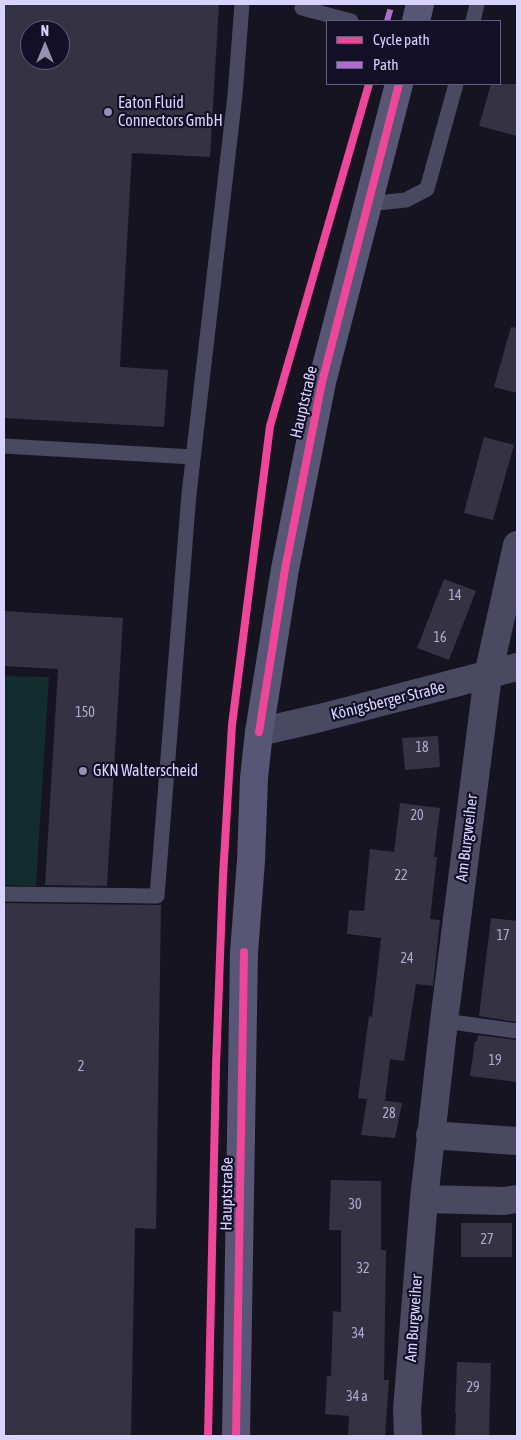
<!DOCTYPE html>
<meta charset="utf-8">
<style>
body{margin:0}
#map{position:relative;width:521px;height:1440px;overflow:hidden;background:#161421;font-family:"Asap Condensed",sans-serif}
canvas{display:block}
.frame{position:absolute;inset:0;border:5px solid #d9d4ff;pointer-events:none}
.legend{position:absolute;left:326px;top:20px;width:175px;height:65px;box-sizing:border-box;background:#130f26;border:1px solid #625e7d;margin:0;padding:6px 9px;list-style:none;font-size:15px;color:#d9d4ff}
.legend li{display:flex;align-items:center;gap:10px;height:25px}
.legend b{width:25px;border:1px solid #625e7d}
.north{position:absolute;left:20px;top:20px;width:50px;height:50px;box-sizing:border-box;background:#130f26;border:1px solid #625e7d;border-radius:50%;rotate:0deg;font-size:14px;font-weight:700;line-height:20px;text-align:center;color:#d9d4ff}
.north::after{content:'';display:block;margin:auto;width:18px;height:22px;background:#9591b1;clip-path:polygon(50% 0,100% 100%,50% 72%,0 100%)}
</style>
<div id="map">
<canvas width="521" height="1440"></canvas>
<div class="frame"></div>
<ul class="legend">
<li><b style="height:6px;background:#ed469a"></b>Cycle path</li>
<li><b style="height:6px;background:#b06ccc"></b>Path</li>
</ul>
<div class="north">N</div>
</div>
<script>
const ctx = document.querySelector('canvas').getContext('2d');
ctx.lineJoin = 'round';
function fillPath(path, color) { ctx.fillStyle = color; ctx.fill(path, 'evenodd'); }
function strokePath(path, color, width, dash) { ctx.strokeStyle = color; ctx.lineWidth = width; ctx.lineCap = dash ? 'butt' : 'round'; ctx.setLineDash(dash || []); ctx.stroke(path); }
function label(font, color, halo, rows, align = 'center') {
  ctx.font = font + ' "Asap Condensed",sans-serif'; ctx.lineWidth = 4.5; ctx.setLineDash([]); ctx.textBaseline = 'middle'; ctx.strokeStyle = halo; ctx.fillStyle = color; for (const [text, x, y, turn = 0] of rows) {
    ctx.save(); ctx.translate(x, y); ctx.rotate((+turn || 0) * Math.PI / 180); ctx.textAlign = isNaN(turn) ? turn : align; if (halo) ctx.strokeText(text, 0, 0); ctx.fillText(text, 0, 0); ctx.restore();
  }
}
const green = new Path2D(`
 M4 676 49 677 36 886 4 885Z`);
const building = new Path2D(`
 M4 4H219L210 157 132 153 120 367 168 370 164 427 4 418ZM30 30H60V60H30Z
 M491 84H517V136L479 126Z
 M511 327 517 328V393L494 387Z
 M484 437 514 445 493 520 464 513Z
 M444 579 476 591 449 660 417 648Z
 M4 611 123 618 107 886 45 885 58 669 4 666Z
 M438 736 440 767 405 770 402 738Z
 M400 803 440 808 434 857H437L430 919 440 920 433 986 416 984 404 1061 390 1059 385 1101 381 1100 402 1103 395 1138 361 1135 367 1099 358 1098 369 1016 372 1017 381 938 347 934 349 910 364 911 370 849 394 852Z
 M4 903 161 905 156 1229 135 1228 131 1436H4Z
 M491 918 517 921V1022L479 1016Z
 M478 1035 517 1040V1082L470 1076 475 1041H477Z
 M331 1180 381 1181V1250H386L384 1380H389L385 1436H348L349 1416 325 1414 327 1376H331L333 1311 341 1312V1230H329Z
 M461 1223H512V1257H461Z
 M457 1362 491 1363 489 1436H455L456 1413H455Z`);
const service = new Path2D(`
 M302 8 351 21
 M473 21 477 4
 M368 204 406 200 427 189 456 84
 M4 446 193 457
 M4 894 157 896 189 494 235 95 242 4
 M444 1021 517 1031`);
const minor = new Path2D(`
 M259 732 320 718 517 667
 M430 1135 517 1141
 M424 1199 504 1201 517 1199
 M408 1436 407 1410 424 1199 444 1021 488 675 517 545`);
const secondary = new Path2D(`
 M416 21 420 4
 M236 1436 244 952 251 861 254 778 259 732 285 569 322 382 399 84`);
const quiet = new Path2D(`
 M387 21 392 4`);
const cycleway = new Path2D(`
 M259 732 285 569 322 382 399 84
 M208 1436 216 1066 223 876 232 725 270 426 369 84
 M236 1436 244 952`);
const markers = [
 [108,112,5,"#9591b1"],
 [83,771,5,"#9591b1"]
];
const numberNames = [
 ["14",455,596],
 ["16",440,638],
 ["150",85,713],
 ["18",422,748],
 ["20",417,816],
 ["22",401,876],
 ["17",503,936],
 ["24",407,959],
 ["19",495,1061],
 ["2",81,1067],
 ["28",389,1114],
 ["30",355,1205],
 ["27",487,1240],
 ["32",363,1269],
 ["34",358,1334],
 ["29",473,1388],
 ["34 a",357,1397]
];
const poiNames = [
 ["Eaton Fluid",118,103],
 ["Connectors GmbH",118,121],
 ["GKN Walterscheid",93,771]
];
const streetNames = [
 ["Hauptstraße",304,402,-77],
 ["Königsberger Straße",388,701,-14],
 ["Am Burgweiher",467,838,-83],
 ["Hauptstraße",227,1194,-89],
 ["Am Burgweiher",414,1318,-86]
];
fillPath(green, '#132c2d');
fillPath(building, '#343243');
strokePath(service, '#4a4962', 15);
strokePath(minor, '#4a4962', 28);
strokePath(secondary, '#575674', 28);
strokePath(quiet, '#b06ccc', 6, [12, 6]);
strokePath(cycleway, '#ed469a', 8);
for (const [x, y, r, color] of markers) { const dot = new Path2D(); dot.arc(x, y, r, 0, 2 * Math.PI); ctx.fillStyle = color; ctx.fill(dot); strokePath(dot, '#130f26', 2); }
label('14px', '#b0acd0', null, numberNames);
label('16px', '#d9d4ff', '#130f26', poiNames, 'left');
label('16px', '#d9d4ff', '#130f26', streetNames);
</script>
